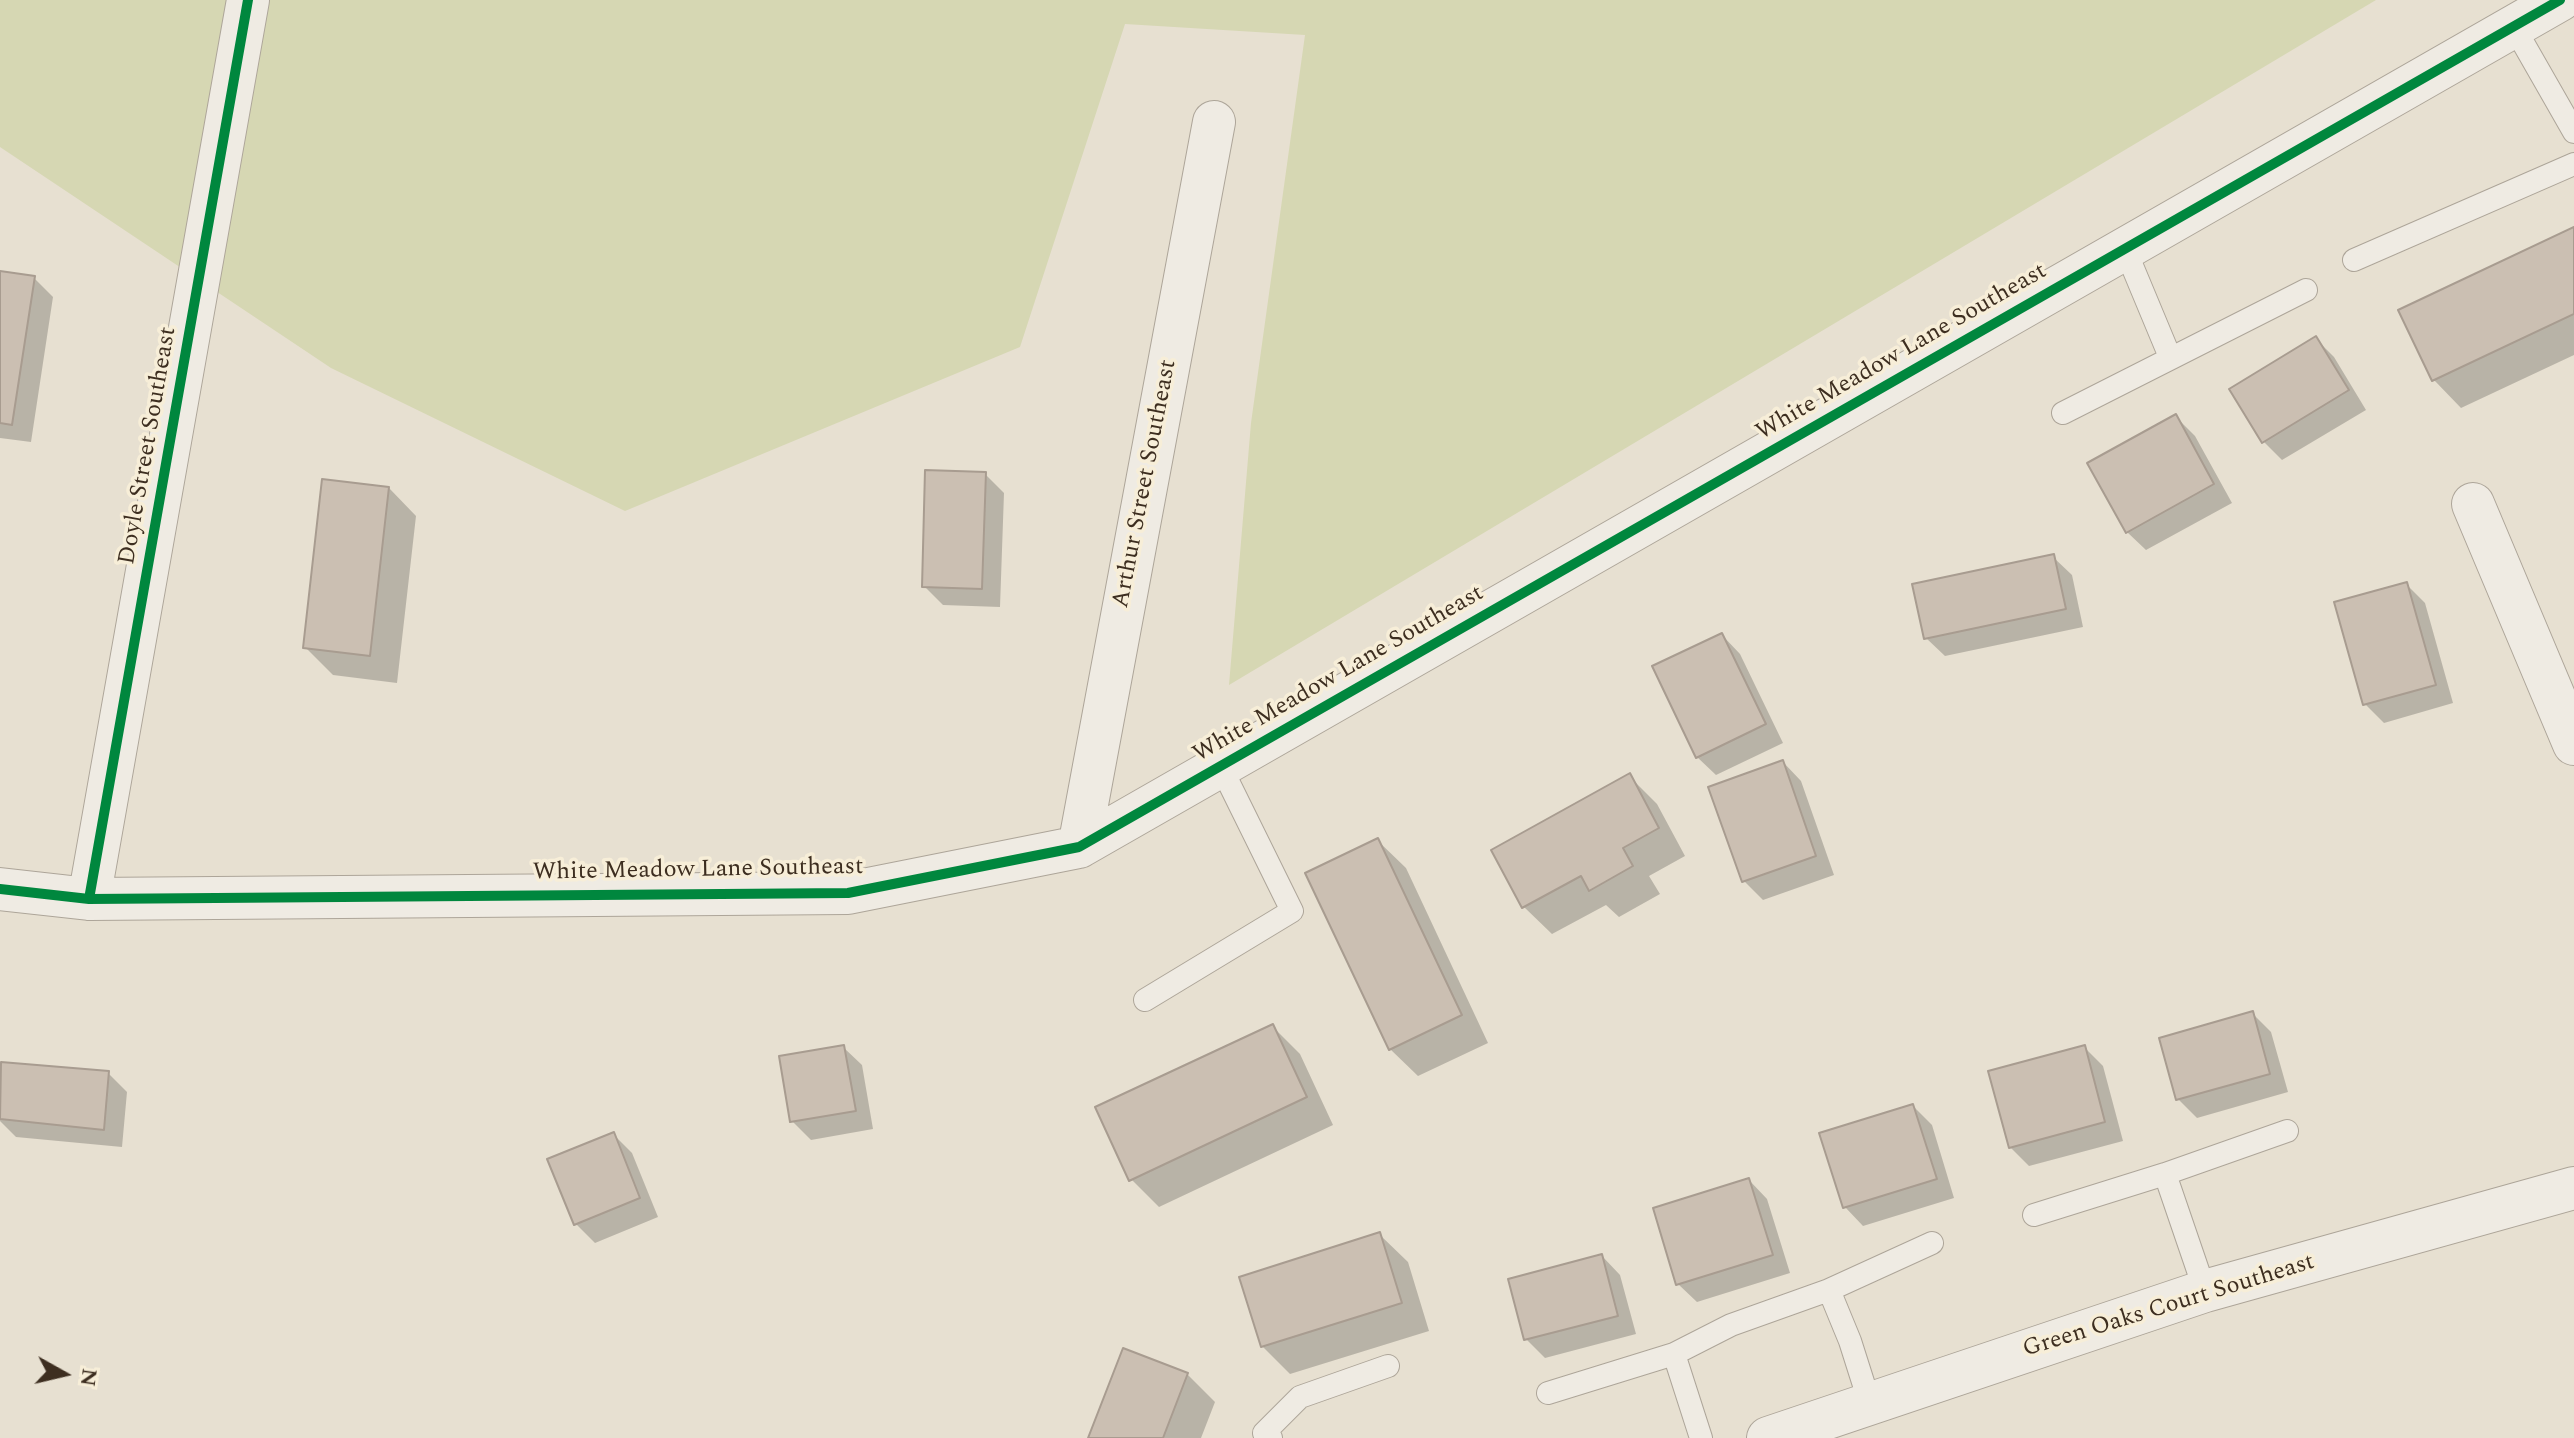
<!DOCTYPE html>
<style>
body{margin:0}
#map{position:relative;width:2574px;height:1438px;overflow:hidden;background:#e7e0d1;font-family:Spectral,serif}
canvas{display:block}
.north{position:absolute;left:24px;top:1334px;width:80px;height:80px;-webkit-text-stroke:6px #f7eed8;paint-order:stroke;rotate:98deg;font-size:22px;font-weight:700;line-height:32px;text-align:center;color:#3d2e20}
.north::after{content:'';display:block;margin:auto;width:28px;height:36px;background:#3d2e20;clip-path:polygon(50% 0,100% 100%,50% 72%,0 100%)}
</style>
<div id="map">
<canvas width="2574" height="1438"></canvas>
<div class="north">N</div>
</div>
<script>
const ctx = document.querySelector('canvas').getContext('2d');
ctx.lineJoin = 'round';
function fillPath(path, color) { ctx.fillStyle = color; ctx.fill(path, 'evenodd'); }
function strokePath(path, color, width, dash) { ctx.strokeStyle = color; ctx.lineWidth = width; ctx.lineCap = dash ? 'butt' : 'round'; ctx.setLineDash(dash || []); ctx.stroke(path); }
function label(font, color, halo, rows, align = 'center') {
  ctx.font = font + ' Spectral,serif'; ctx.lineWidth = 7; ctx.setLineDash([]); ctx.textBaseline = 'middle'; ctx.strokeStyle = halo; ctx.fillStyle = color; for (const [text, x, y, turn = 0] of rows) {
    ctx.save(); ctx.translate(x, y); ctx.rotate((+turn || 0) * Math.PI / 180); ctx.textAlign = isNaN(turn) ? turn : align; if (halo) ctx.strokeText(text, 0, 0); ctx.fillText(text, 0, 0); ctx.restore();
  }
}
const green = new Path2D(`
 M0 0H2376L1229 685 1251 423 1305 35 1125 24 1020 347 625 511 331 368 0 147Z`);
const shadow = new Path2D(`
 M2574 230V355L2461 408 2434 380 2401 311Z
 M0 273 34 278 53 297 31 442 0 438Z
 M2315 338 2334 357 2366 410 2282 460 2264 442Z
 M2176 417 2195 436 2232 503 2146 550 2127 532Z
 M985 474 1004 493 1000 607 943 605 924 586Z
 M389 488 416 516 397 683 333 675 305 647Z
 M2053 557 2072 575 2083 627 1945 656 1926 638Z
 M2406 584 2425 603 2453 703 2384 723 2365 704Z
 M1722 635 1740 654 1783 743 1716 775 1697 757Z
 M1783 762 1801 781 1834 875 1763 900 1744 881Z
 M1629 776 1657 804 1685 856 1649 876 1660 894 1619 917 1606 905 1552 934 1524 907Z
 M1378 841 1406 868 1488 1043 1418 1076 1390 1049Z
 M2252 1013 2271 1032 2288 1092 2197 1118 2178 1099 2161 1039Z
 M1272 1026 1300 1054 1333 1125 1159 1207 1131 1179Z
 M843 1047 862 1065 873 1129 811 1140 792 1121Z
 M2084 1047 2103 1066 2123 1141 2029 1166 2010 1147Z
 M3 1064 108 1073 127 1092 122 1147 16 1137 0 1121Z
 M1913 1106 1932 1125 1954 1198 1863 1226 1845 1207Z
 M613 1134 632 1153 658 1217 595 1243 576 1224Z
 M1749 1180 1767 1199 1790 1273 1697 1302 1678 1284Z
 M1380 1235 1408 1262 1429 1331 1290 1374 1262 1346Z
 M1602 1256 1620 1275 1636 1334 1545 1358 1526 1339Z
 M1187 1374 1215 1402 1201 1438H1090Z`);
const building = new Path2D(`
 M2574 227V314L2432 381 2398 310Z
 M0 271 35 276 12 425 0 423Z
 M2316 336 2349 390 2262 443 2229 389Z
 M2176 414 2214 484 2126 533 2087 463Z
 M925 470 986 472 982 589 922 587Z
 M322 479 389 487 370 656 303 648Z
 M2054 554 2066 609 1924 639 1912 584Z
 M2407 582 2436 685 2363 705 2334 602Z
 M1722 633 1766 724 1696 758 1652 666Z
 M1783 760 1816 856 1742 882 1708 787Z
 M1630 773 1659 828 1623 848 1633 866 1589 891 1581 876 1522 908 1491 850Z
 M1378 838 1462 1015 1389 1050 1305 873Z
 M2253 1011 2270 1074 2176 1100 2159 1038Z
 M1273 1024 1307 1097 1129 1181 1095 1107Z
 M844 1045 856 1111 790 1122 779 1056Z
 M2085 1045 2105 1122 2009 1148 1988 1071Z
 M1 1062 109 1071 104 1130 0 1119Z
 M1913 1104 1937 1179 1843 1208 1819 1133Z
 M614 1132 640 1198 574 1225 547 1159Z
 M1749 1178 1773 1255 1676 1285 1653 1208Z
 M1380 1232 1402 1303 1261 1347 1239 1277Z
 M1602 1254 1618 1316 1524 1340 1508 1279Z
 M1123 1348 1188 1373 1163 1438H1088Z`);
const lane = new Path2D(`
 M2514 27 2574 132
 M2125 249 2170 357
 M2354 260 2574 164
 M2063 413 2306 290
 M1145 1000 1292 911 1220 765
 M2034 1215 2165 1174
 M1829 1290 1932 1243
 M2205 1291 2165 1174 2287 1131
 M1548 1393 1674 1354
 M1271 1438 1264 1433 1300 1397 1388 1366
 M1701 1438 1674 1354 1731 1325 1829 1290 1850 1341 1870 1404`);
const street = new Path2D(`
 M2473 504 2574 744
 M1079 847 1214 122
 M0 889 89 899 848 893 1079 847 2560 0
 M89 899 248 0
 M1768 1438 2205 1291 2574 1188`);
const cycleway = new Path2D(`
 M0 889 89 899 848 893 1079 847 2560 0
 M89 899 248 0`);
const streetNames = [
 ["White Meadow Lane Southeast",1902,353,-30],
 ["Doyle Street Southeast",149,446,-80],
 ["Arthur Street Southeast",1146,484,-79],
 ["White Meadow Lane Southeast",1339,675,-30],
 ["White Meadow Lane Southeast",698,871,-1],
 ["Green Oaks Court Southeast",2169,1307,-17]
];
fillPath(green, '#d6d7b3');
fillPath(shadow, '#0003');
fillPath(building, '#cbbfb2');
strokePath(building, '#a89c90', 2);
strokePath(lane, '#ada599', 24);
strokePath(street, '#ada599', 44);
strokePath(lane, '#efebe3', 22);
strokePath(street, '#efebe3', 42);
strokePath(cycleway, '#00873e', 10);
label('24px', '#3d2e20', '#f7eed8', streetNames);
</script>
